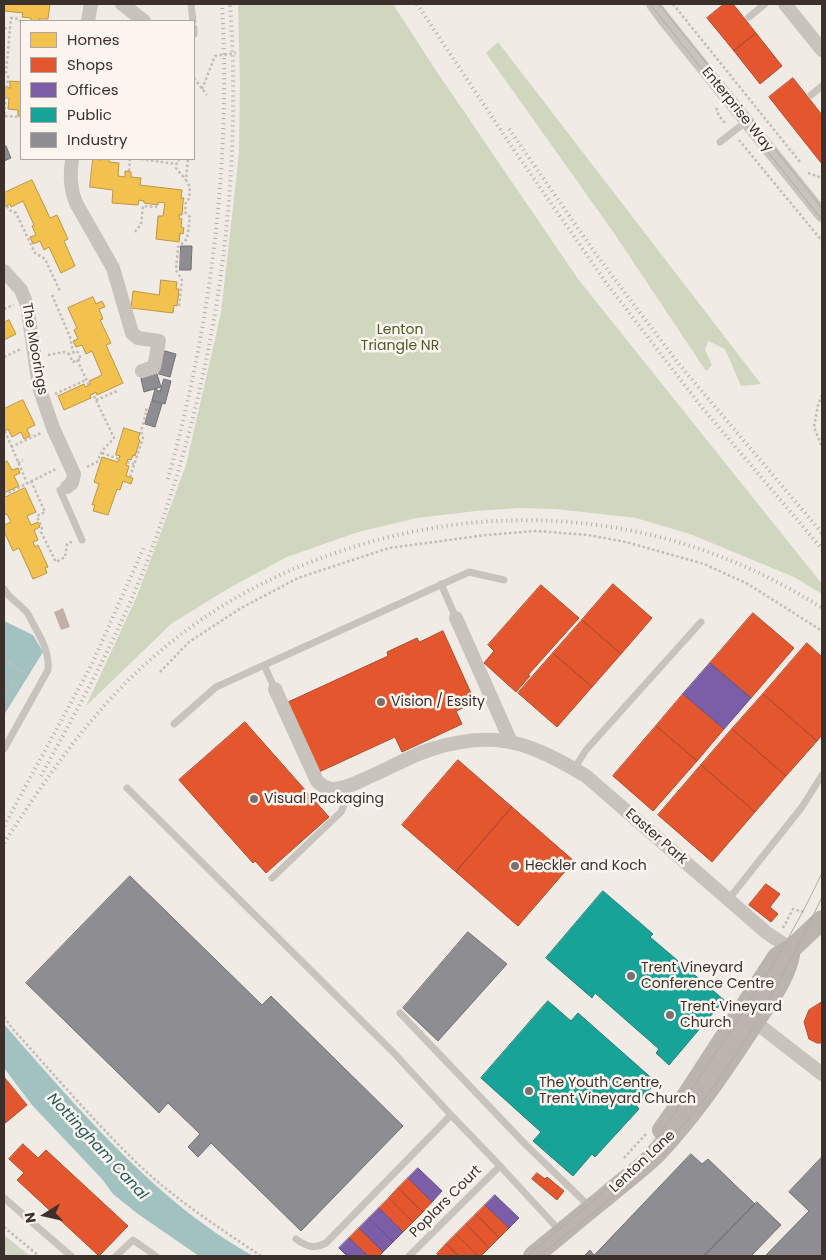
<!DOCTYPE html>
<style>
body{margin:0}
#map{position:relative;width:826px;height:1260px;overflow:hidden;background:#f0ebe5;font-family:Poppins,sans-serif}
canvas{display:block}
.frame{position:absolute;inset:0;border:5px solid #3b302b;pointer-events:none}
.legend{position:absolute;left:20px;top:20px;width:175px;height:140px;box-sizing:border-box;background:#fbf5ee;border:1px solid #aea6a0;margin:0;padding:6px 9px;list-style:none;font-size:15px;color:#3b302b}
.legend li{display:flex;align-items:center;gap:10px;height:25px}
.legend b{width:25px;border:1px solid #aea6a0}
.north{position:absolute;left:20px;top:1190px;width:50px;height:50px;-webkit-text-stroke:4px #fbf5ee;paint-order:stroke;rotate:260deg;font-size:14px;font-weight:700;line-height:20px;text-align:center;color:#3b302b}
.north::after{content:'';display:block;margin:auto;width:18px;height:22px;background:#3b302b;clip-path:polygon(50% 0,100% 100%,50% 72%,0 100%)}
</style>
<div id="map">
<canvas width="826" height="1260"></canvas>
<div class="frame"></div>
<ul class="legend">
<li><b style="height:14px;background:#f2c14e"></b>Homes</li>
<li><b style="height:14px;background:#e4572e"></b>Shops</li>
<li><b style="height:14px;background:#7b5ea7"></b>Offices</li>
<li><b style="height:14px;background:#17a398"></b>Public</li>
<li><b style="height:14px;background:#8d8d92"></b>Industry</li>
</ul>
<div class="north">N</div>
</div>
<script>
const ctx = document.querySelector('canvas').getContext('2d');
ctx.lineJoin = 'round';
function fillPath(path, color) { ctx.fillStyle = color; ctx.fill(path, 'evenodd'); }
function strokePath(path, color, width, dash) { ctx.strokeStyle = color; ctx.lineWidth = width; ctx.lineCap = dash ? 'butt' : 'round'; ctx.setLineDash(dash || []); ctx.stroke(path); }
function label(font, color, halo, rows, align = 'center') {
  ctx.font = font + ' Poppins,sans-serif'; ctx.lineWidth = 5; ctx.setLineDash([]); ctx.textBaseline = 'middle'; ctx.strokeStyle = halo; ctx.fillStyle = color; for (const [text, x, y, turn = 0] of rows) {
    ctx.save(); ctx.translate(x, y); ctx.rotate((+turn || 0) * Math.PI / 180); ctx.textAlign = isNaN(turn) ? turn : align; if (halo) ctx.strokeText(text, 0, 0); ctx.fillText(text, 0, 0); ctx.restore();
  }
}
const green = new Path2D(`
 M238 4H393L435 69 578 279 822 584V594L794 577 690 534 636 518 556 509 518 508 476 511 417 518 358 532 287 557 229 588 171 624 86 706 137 596 186 465 221 313 239 154 240 82Z
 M498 42 761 384 741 386 725 349 708 341 705 350 712 365 706 371 614 233 486 53Z
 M4 1235 30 1256H4Z`);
const water = new Path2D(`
 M4 621 33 635 43 652 4 715Z
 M4 1024C26 1050 49 1075 72 1101 127 1161 182 1216 253 1256H199L138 1214 113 1194 102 1179 32 1105 4 1068Z`);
const homes = new Path2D(`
 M4 4H50L48 19H39V21H31V18L22 17 23 13 4 11Z
 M10 81 21 82V116H18V110L8 109 9 98 4 97V83V87L10 88Z
 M93 159 102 160 103 159H109V162L119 163 118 176 125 177V171L131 172V177L141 178 140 185 182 190 181 198H184L183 202 182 215H179V218L182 219 181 227 184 228 183 234 180 233 179 242 156 239 158 216H163L165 203 158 202V205L144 203V201L139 200 138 205 112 203 113 190 90 187Z
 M32 180 50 218 57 215 68 239 64 241 75 266 61 273 49 247 44 250 40 241 33 244 30 237 36 235 32 226 34 225 23 201 11 207 10 204 4 207V193Z
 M161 280 177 282 176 289H179L178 298 177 306 174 305 173 313 131 308 133 291 159 295Z
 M93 297 96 304 102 301 105 307 99 309 103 319 100 320 111 343 106 345 123 383 97 395 96 392 93 394 90 395 91 398 64 410 58 396 84 384 85 387 91 384 89 381 102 375 92 351 86 354 82 345 76 347 73 341 78 339 74 330 77 328 68 308Z
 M9 320 16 334 4 340V323Z
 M23 400 35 425 27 429 30 436 24 439 21 432 12 437 8 429 4 431V409Z
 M124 428 140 433 138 439 140 440 135 456 133 455 131 460 128 459 126 465 129 466 126 476 133 478 131 484 123 481 120 490 117 489 108 515 93 511 95 505H92L99 484 94 482 102 457 118 462 120 456 116 455Z
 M7 461 12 470 18 468 20 473 14 476 19 486 4 493V463Z
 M25 488 36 512 27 516 31 525 38 522 40 527 34 530 38 540 33 542 35 547 38 545 48 567 45 568 47 573 33 579 19 548 13 551 4 531V525L11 522 7 514 4 515V498Z`);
const shops = new Path2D(`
 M724 4H733L756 33 734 51 707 18Z
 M756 33 782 66 760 84 734 51Z
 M793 78 822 115V164L769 97Z
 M613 584 652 618 621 654 582 620Z
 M541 585 579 618 528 675 530 676 516 692 484 663 494 651 488 645Z
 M753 613 794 648 751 698 710 663Z
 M582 620 621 654 592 687 553 653Z
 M443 631 475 702 456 711 462 724 402 752 395 737 319 772 288 702 388 656 387 652 417 638 419 642Z
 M807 643 822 657V735L817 741 763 694Z
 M553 653 592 687 557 727 518 693Z
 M683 694 724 729 697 761 656 726Z
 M763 694 817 741 786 776 732 729Z
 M245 722 329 817 266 873 255 861 253 863 179 780Z
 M656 726 697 761 653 811 613 776Z
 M732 729 786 776 755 812 701 765Z
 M458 760 512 807 456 872 402 825Z
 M701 765 755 812 712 862 658 815Z
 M512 807 574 861 518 926 456 872Z
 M766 884 780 894 770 907 778 914 771 922 749 905Z
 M822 1002V1043H817L809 1039 804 1022 809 1010Z
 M4 1077 27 1105 4 1124Z
 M23 1144 38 1158 46 1150 128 1226 99 1256 17 1180 24 1173 9 1159Z
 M537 1173 545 1179 547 1177 564 1191 557 1200 532 1179Z
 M408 1178 432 1202 423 1212 398 1188Z
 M398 1188 423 1212 413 1222 389 1198Z
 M389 1198 413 1222 403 1232 379 1208Z
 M485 1205 509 1228 499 1238 476 1214Z
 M476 1214 499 1238 489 1248 466 1224Z
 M466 1224 489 1248 481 1256H478L456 1234Z
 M359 1228 383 1252 379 1256H368L349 1238Z
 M456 1234 478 1256H459L446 1244Z
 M446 1244 459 1256H439L437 1254Z`);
const offices = new Path2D(`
 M710 663 751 698 724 729 683 694Z
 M418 1168 442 1191 432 1202 408 1178Z
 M495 1195 519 1218 509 1228 485 1205Z
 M379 1208 403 1232 393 1242 369 1218Z
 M369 1218 393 1242 383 1252 359 1228Z
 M349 1238 368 1256H347L339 1248Z`);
const public = new Path2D(`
 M603 891 653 934 650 937 724 1000 669 1065 656 1053 659 1049 595 993 592 998 546 958Z
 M548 1001 571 1021 578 1013 656 1082 636 1105 639 1109 595 1157 592 1154 573 1176 533 1141 541 1132 481 1078Z`);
const industry = new Path2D(`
 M6 146 11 158 4 161V147Z
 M181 246H192L191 270H180Z
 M165 351 176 354 170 377 159 374Z
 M157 374 161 387 144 392 141 379Z
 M164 379 171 381 165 404 152 400 155 389 160 391Z
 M152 401 162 404 155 427 145 424Z
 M130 876 262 1005 271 996 403 1126 301 1231 211 1143 198 1157 188 1147 200 1134 168 1103 159 1113 26 983Z
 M468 932 507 964 438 1041 403 1008Z
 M691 1154 702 1164 708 1159 755 1204 704 1256H584L590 1250 594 1255Z
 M822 1157V1256H765L809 1211 789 1192Z
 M757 1202 781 1225 751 1256H704Z`);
const building = new Path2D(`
 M63 608 70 627 61 630 54 612Z`);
const path = new Path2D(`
 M673 4 800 162
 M4 28 10 29
 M194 78 207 95
 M7 88 8 76 6 72 11 18 19 19 21 22
 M202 89 215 56 236 53
 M6 97 4 116 21 117
 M716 108 719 116 726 124
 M739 140 822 241
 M141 159 176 164
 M180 159 177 161 176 168 186 180
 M129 171 130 159
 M808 173 822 178
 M7 206 9 210 16 213 35 253 45 259 60 291
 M135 232 141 224 143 206 157 207
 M52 295 70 337 73 352
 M179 306 182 280 176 270 178 247 187 239 190 217 185 212 186 201 189 199 190 187 186 180 188 159
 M4 309 14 305
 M77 351 81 359 73 362 69 354Z
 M48 355 64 352 69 354
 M4 357 21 349
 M77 360 89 385
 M55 394 86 380
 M822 395 818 405 814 427 822 447
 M96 400 117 391
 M5 431 27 483
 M11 447 41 433
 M102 453 119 459
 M127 462 134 464
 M18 463 23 460
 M87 467 97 462 102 451 114 438 93 394
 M130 477 143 438 141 431 147 410 143 409
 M31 481 45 512 37 516 42 528 41 532 56 562 65 557 67 544 73 541
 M4 495 56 469
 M4 659 28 675
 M160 672 189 642 241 608 298 578 389 548 486 535 536 531 588 535 626 542 704 564 748 584 822 631
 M12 682 20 688
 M4 694 20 670
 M4 697 12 702
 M783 928 793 909 805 912
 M4 1017 12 1028C51 1071 89 1116 131 1157 168 1195 218 1227 261 1256
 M624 1158 646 1134
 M4 1227 39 1256`);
const lane = new Path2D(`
 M191 4 193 21
 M749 17 765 4
 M194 28V34
 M811 95 822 86
 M720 142 747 121
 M67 487 60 490 82 540
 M441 584 456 618
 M4 589C10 600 21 604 28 614 37 632 50 649 48 670L4 749
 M264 665 275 689
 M174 724 216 687 469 572 504 580
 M574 769 586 750 701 622
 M127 788 393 1052 451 1115
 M272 878 341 812 347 798V786
 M728 900 802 807 822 775
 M400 1013 525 1144 589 1206
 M4 1198 71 1256
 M296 1239C307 1247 314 1249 326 1243L451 1115 500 1166
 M116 1256 133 1240 156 1256
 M409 1256 500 1166 560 1231`);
const street = new Path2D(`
 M122 4 144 21
 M653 4 664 19 822 215
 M785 4 822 50
 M88 21 91 4
 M72 159C70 175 70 188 76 203L113 268 132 333 138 338 159 341 154 367 142 371
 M4 271 21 290 27 305 39 387 53 428 74 474 72 483 67 487
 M456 618 511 742
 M275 689 317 781C322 786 326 789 333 789 346 789 358 782 369 777 390 768 410 756 432 749 451 743 475 739 495 740 528 742 559 760 586 776L752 920 767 933 791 949
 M746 1025 755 1022 822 1074`);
const secondary = new Path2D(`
 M662 1130 687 1095 777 957 791 949 822 920
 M533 1256C557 1237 580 1217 604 1198 621 1183 640 1170 656 1154 694 1114 724 1069 754 1023 769 1000 788 976 791 949`);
const tram = new Path2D(`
 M650 4 822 220
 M659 4 822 208
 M527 1256C566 1223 607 1191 643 1153 670 1123 692 1089 714 1055 754 997 792 937 822 873
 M539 1256C582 1223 625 1189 662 1149 731 1076 779 987 822 897`);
const rail = new Path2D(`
 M417 4 512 147 607 284 700 405 822 549
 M509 129 598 257 678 363 822 533
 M168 479C211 324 231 164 222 4
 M41 776C74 715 108 655 135 591 212 408 244 202 230 4
 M4 826 92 664 144 547
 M4 843C49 774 94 707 158 653 207 611 263 579 324 557 492 495 670 511 822 608`);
const markers = [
 [381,702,5,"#7a716c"],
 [254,799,5,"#7a716c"],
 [515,866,5,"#7a716c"],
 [631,976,5,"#7a716c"],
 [670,1015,5,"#7a716c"],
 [529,1091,5,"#7a716c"]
];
const streetNames = [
 ["Enterprise Way",737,110,51],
 ["The Moorings",34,349,80],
 ["Easter Park",656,837,41],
 ["Lenton Lane",643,1162,-43],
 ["Poplars Court",446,1202,-45]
];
const parkNames = [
 ["Lenton",400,330],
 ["Triangle NR",400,346]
];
const poiNames = [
 ["Vision / Essity",391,702],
 ["Visual Packaging",264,799],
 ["Heckler and Koch",525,866],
 ["Trent Vineyard",641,968],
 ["Conference Centre",641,984],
 ["Trent Vineyard",680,1007],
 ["Church",680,1023],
 ["The Youth Centre,",539,1083],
 ["Trent Vineyard Church",539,1099]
];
const waterNames = [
 ["Nottingham Canal",97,1147,47]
];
fillPath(green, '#d1d6bf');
fillPath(water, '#a1c2c1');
fillPath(homes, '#f2c14e');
strokePath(homes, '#bb9644', 1);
fillPath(shops, '#e4572e');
strokePath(shops, '#b14b2d', 1);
fillPath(offices, '#7b5ea7');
strokePath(offices, '#685082', 1);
fillPath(public, '#17a398');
strokePath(public, '#228077', 1);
fillPath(industry, '#8d8d92');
strokePath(industry, '#747173', 1);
fillPath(building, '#c3afa7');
strokePath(path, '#c2bbb6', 2.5, [2.5, 2.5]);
strokePath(lane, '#c9c3be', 7);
strokePath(street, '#c9c3be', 14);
strokePath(secondary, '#bab3ae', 20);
strokePath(tram, '#b1aca8', 1);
strokePath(rail, '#b1aca8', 4, [1, 4]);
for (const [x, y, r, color] of markers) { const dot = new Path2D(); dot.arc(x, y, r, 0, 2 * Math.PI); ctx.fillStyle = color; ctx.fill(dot); strokePath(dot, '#fbf5ee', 2); }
label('14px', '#3b302b', '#fbf5ee', streetNames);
label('14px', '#4a5a2e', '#fbf5ee', parkNames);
label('14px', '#3b302b', '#fbf5ee', poiNames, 'left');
label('italic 15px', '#1f5a5e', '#fbf5ee', waterNames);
</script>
